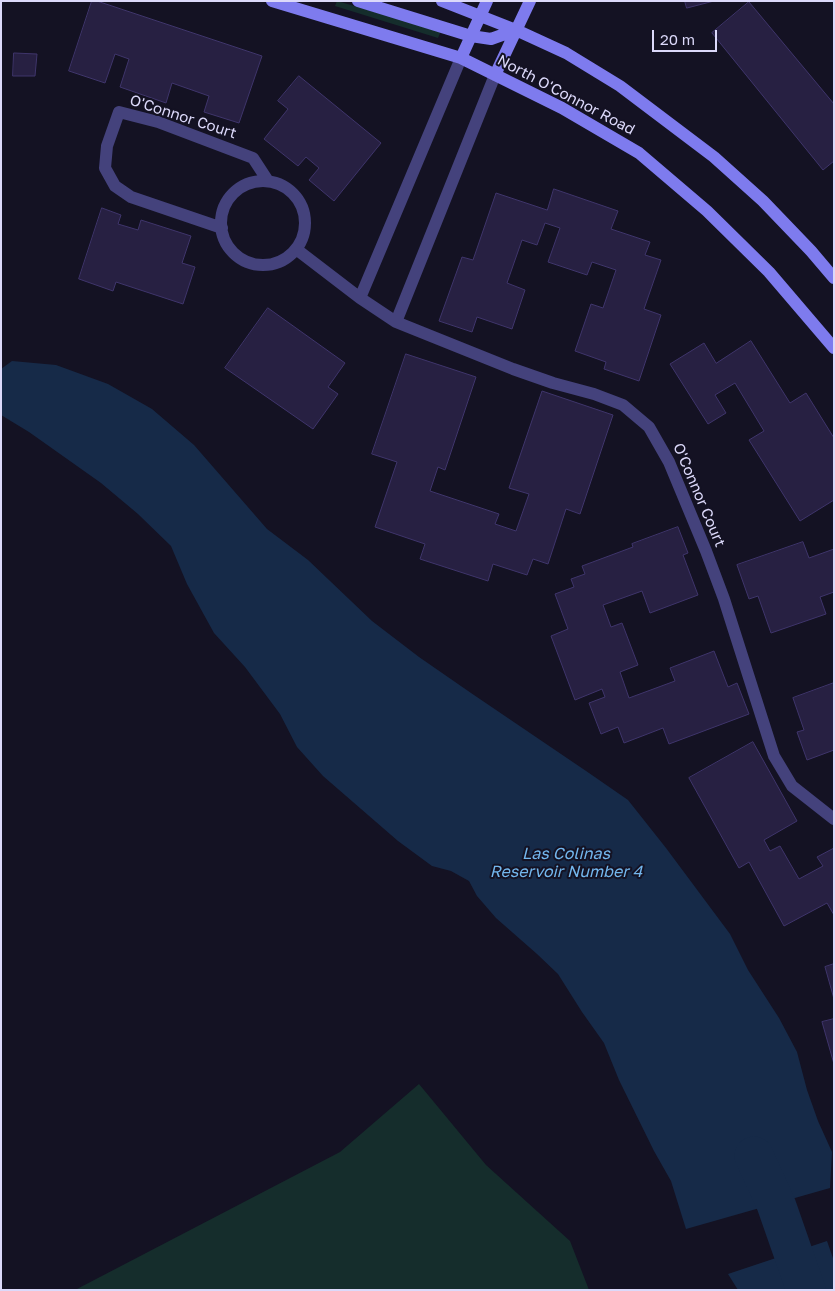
<!DOCTYPE html>
<style>
body{margin:0}
#map{position:relative;width:835px;height:1291px;overflow:hidden;background:#141223;font-family:"Golos Text",sans-serif}
canvas{display:block}
.frame{position:absolute;inset:0;border:2px solid #dcd9fa;pointer-events:none}
.scale{position:absolute;left:652px;top:30px;width:65px;height:22px;box-sizing:border-box;border:2px solid #dcd9fa;border-top:0;padding-left:6px;font-size:15px;line-height:18px;white-space:nowrap;color:#dcd9fa;-webkit-text-stroke:4px #141223;paint-order:stroke}
</style>
<div id="map">
<canvas width="835" height="1291"></canvas>
<div class="frame"></div>
<div class="scale">20 m</div>
</div>
<script>
const ctx = document.querySelector('canvas').getContext('2d');
ctx.lineJoin = 'round';
function fillPath(path, color) { ctx.fillStyle = color; ctx.fill(path, 'evenodd'); }
function strokePath(path, color, width, dash) { ctx.strokeStyle = color; ctx.lineWidth = width; ctx.lineCap = dash ? 'butt' : 'round'; ctx.setLineDash(dash || []); ctx.stroke(path); }
function label(font, color, halo, rows, align = 'center') {
  ctx.font = font + ' "Golos Text",sans-serif'; ctx.lineWidth = 4; ctx.setLineDash([]); ctx.textBaseline = 'middle'; ctx.strokeStyle = halo; ctx.fillStyle = color; for (const [text, x, y, turn = 0] of rows) {
    ctx.save(); ctx.translate(x, y); ctx.rotate((+turn || 0) * Math.PI / 180); ctx.textAlign = isNaN(turn) ? turn : align; if (halo) ctx.strokeText(text, 0, 0); ctx.fillText(text, 0, 0); ctx.restore();
  }
}
const green = new Path2D(`
 M337 1 441 31 438 38 335 6Z
 M419 1084 486 1165 570 1241 589 1290H75L340 1152Z`);
const water = new Path2D(`
 M12 361 56 365 108 384 152 409 194 445 267 529 308 560 372 621 419 657 471 693 589 773 628 800 666 848 730 934 748 970 779 1018 797 1052 807 1090 818 1121 832 1152 830 1188 686 1229 671 1181 654 1151 619 1080 604 1043 582 1012 558 974 537 954 496 918 477 896 469 881 451 871 432 866 398 841 323 776 297 747 280 714 245 667 214 633 187 584 171 546 138 514 101 483 29 432 1 415V369Z
 M827 1241 834 1261V1290H738L728 1274Z`);
const river = new Path2D(`
 M754 1156 776 1204 806 1290`);
const building = new Path2D(`
 M92 1H97L262 56 239 123 204 112 209 96 172 83 166 103 120 87 129 59 115 54 105 83 69 71Z
 M685 1H714L687 8Z
 M749 2 834 104V161L823 170 712 33Z
 M14 53 37 54 35 76H13Z
 M299 76 381 143 334 201 309 180 319 168 306 157 298 166 264 139 288 109 278 101Z
 M554 189 618 211 611 229 650 242 645 255 661 260 644 309 661 315 639 381 604 369 606 362 575 351 591 304 603 308 616 270 592 262 587 275 548 262 560 228 545 223 537 245 522 240 507 283 525 290 512 329 477 317 472 332 439 321 462 257 473 260 496 193 547 210Z
 M102 208 121 215 118 224 138 230 141 220 191 236 182 263 195 267 183 304 116 282 113 291 79 279Z
 M268 308 345 363 328 387 338 394 313 429 225 368Z
 M751 341 790 403 806 393 834 438V500L800 521 749 440 764 431 735 383 715 395 726 413 708 424 670 364 704 343 716 363Z
 M406 354 476 377 445 470 438 467 430 491 499 514 495 524 516 531 529 494 509 488 542 391 613 415 580 514 566 509 548 564 533 559 527 575 493 564 488 581 420 559 425 544 375 527 397 462 372 454Z
 M678 527 688 553 683 555 698 595 650 613 642 591 603 605 611 627 622 623 638 665 620 672 629 698 675 681 670 668 714 651 728 687 737 683 749 714 669 744 663 728 624 743 618 727 601 734 589 703 605 697 602 689 575 700 551 636 568 629 555 594 574 587 571 579 585 574 582 566 633 547 632 544Z
 M803 542 809 558 834 549V592L820 597 826 614 771 633 758 596 749 599 737 565Z
 M834 683V750L807 760 797 732 804 730 793 698Z
 M753 742 797 821 764 840 770 851 780 846 799 879 823 866 817 857 834 848V915L827 903 784 926 749 862 739 868 689 778Z
 M834 964V999L825 967Z
 M834 1019V1064L822 1022Z`);
const street = new Path2D(`
 M221 223a42 42 0 1 1 84 0a42 42 0 1 1-84 0Z
 M222 228 131 197 115 186 105 168 107 146 119 112 158 122 253 158 268 181
 M296 249 360 298 396 322 513 369 553 383 594 394 623 405 649 427 669 462 706 551 724 599 774 756 792 786 834 819
 M360 298 461 58
 M396 322 495 75`);
const secondary = new Path2D(`
 M272 1 461 58 562 108 639 153 707 211 769 272 834 348
 M358 1 471 36 491 39 516 30
 M442 1 516 30 566 53 620 86 714 157 763 201 811 251 834 278
 M461 58 487 1
 M495 75 530 1`);
const streetNames = [
 ["North O'Connor Road",566,95,28],
 ["O'Connor Court",183,117,18],
 ["O'Connor Court",699,495,67]
];
const waterNames = [
 ["Las Colinas",566,854],
 ["Reservoir Number 4",566,872]
];
fillPath(green, '#152d2c');
fillPath(water, '#162a48');
strokePath(river, '#162a48', 39);
fillPath(building, '#272042');
strokePath(building, '#3f356b', 1);
strokePath(street, '#44427c', 12);
strokePath(secondary, '#7e7bee', 12);
label('15px', '#dcd9fa', '#141223', streetNames);
label('italic 16px', '#73b6ed', '#141223', waterNames);
</script>
